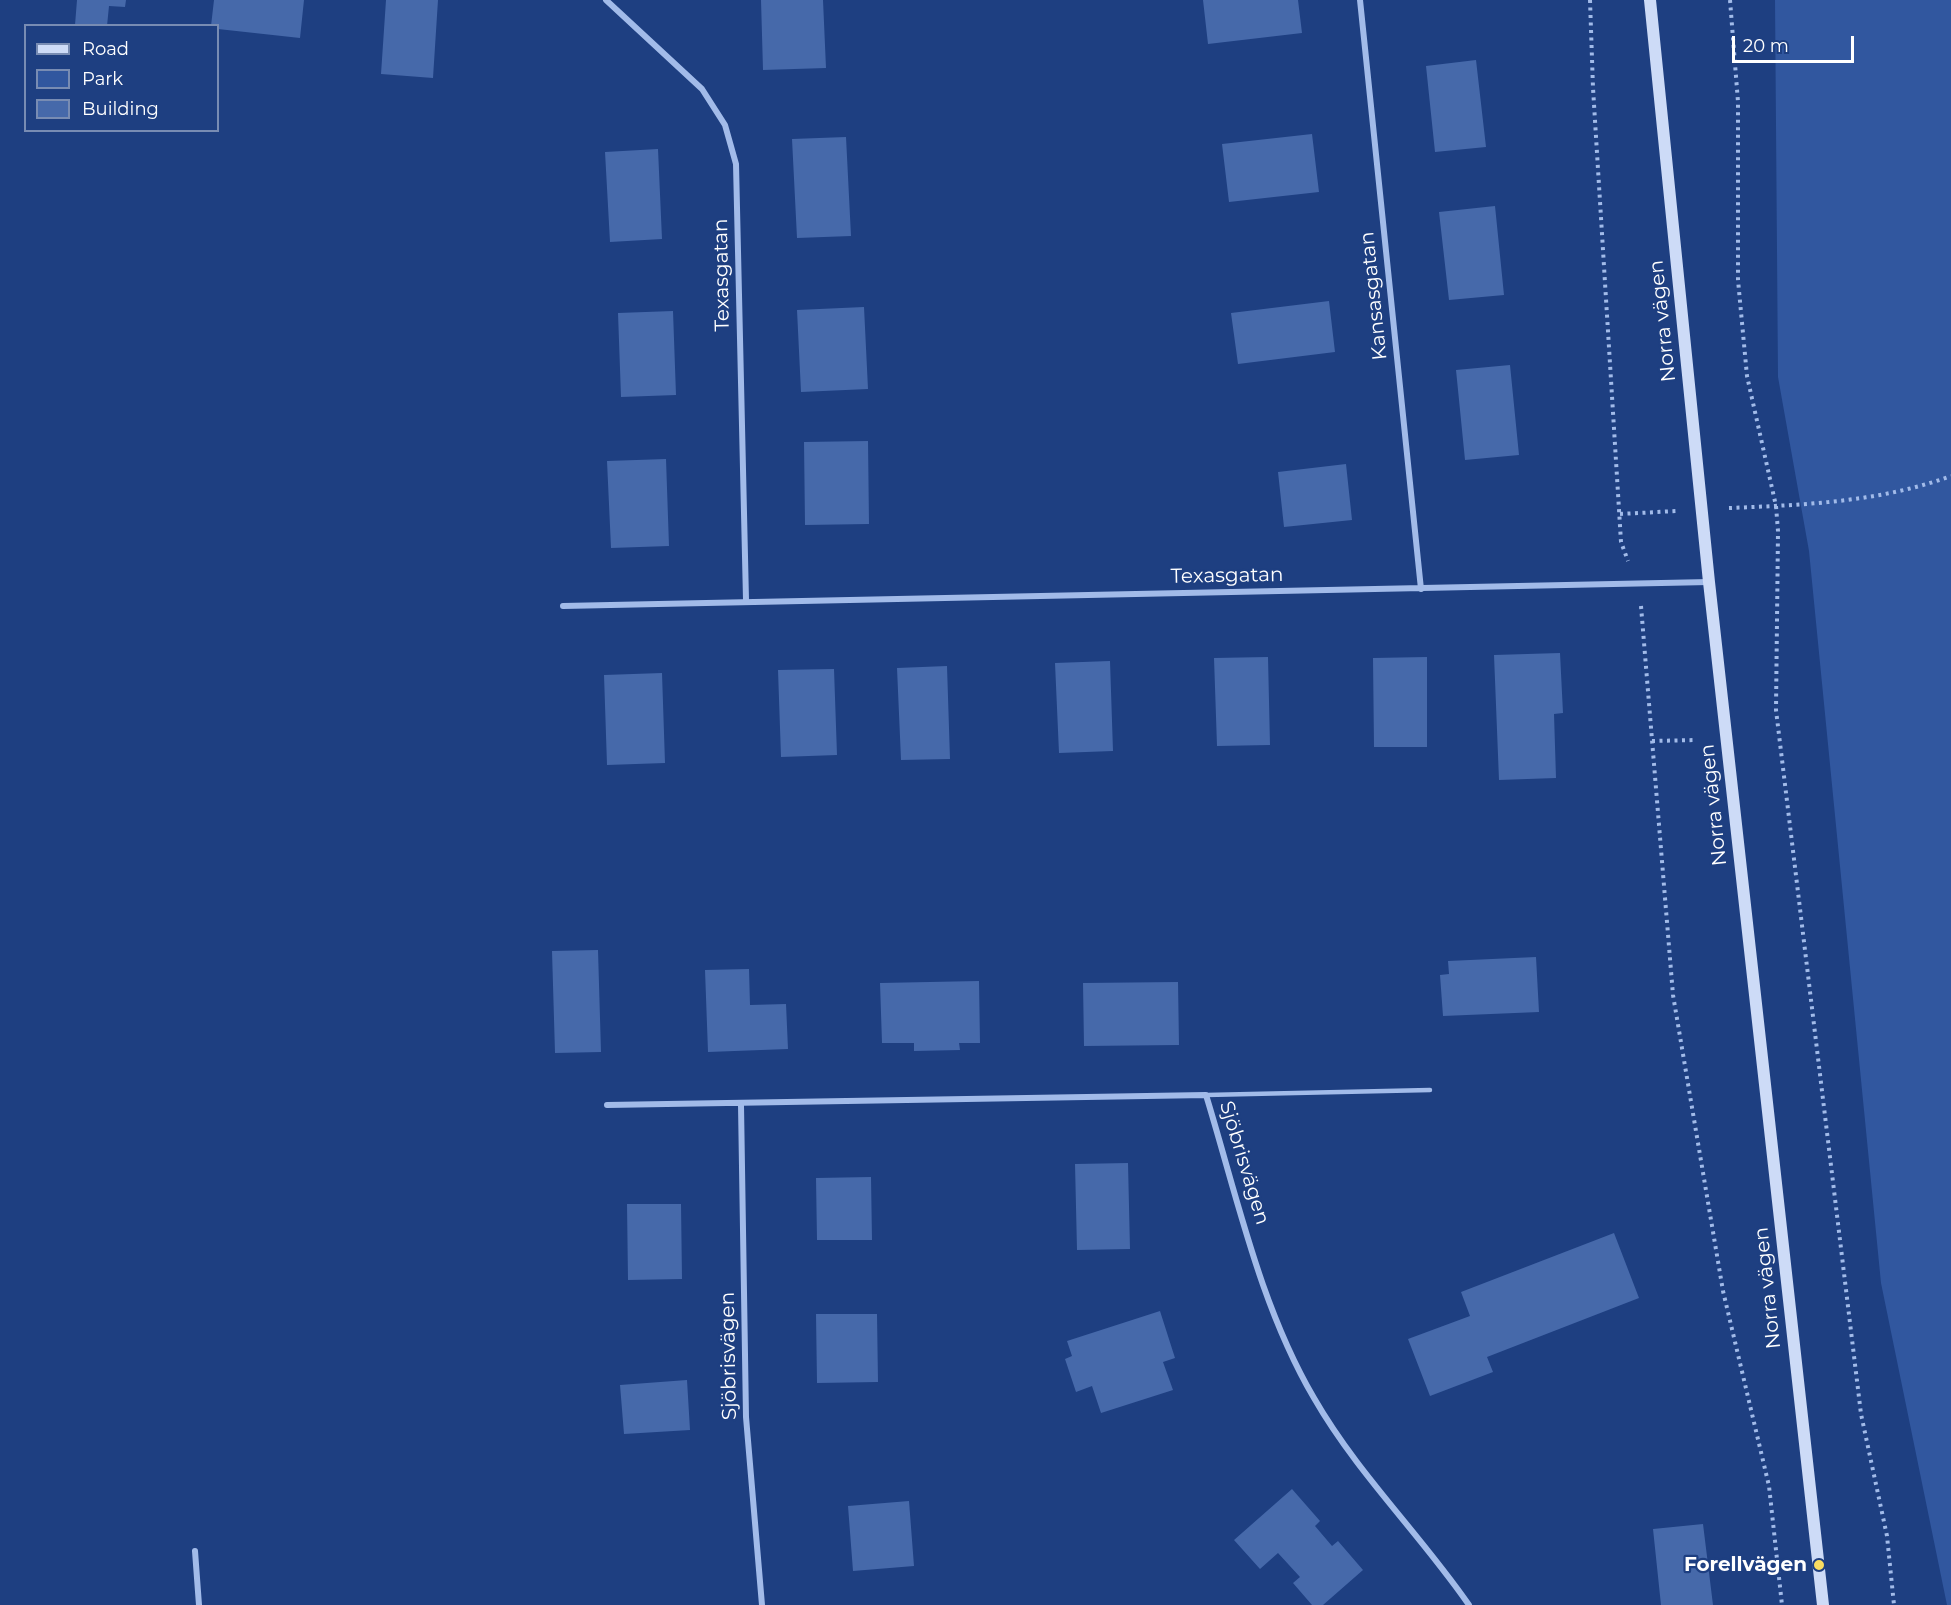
<!DOCTYPE html>
<meta charset="utf-8">
<style>
body{margin:0}
#map{position:relative;width:1951px;height:1605px;overflow:hidden;background:#1e3f81;font-family:Montserrat,sans-serif}
canvas{display:block}
.legend{position:absolute;left:24px;top:24px;width:195px;height:108px;box-sizing:border-box;background:#1e3f81;border:2px solid #788cb3;margin:0;padding:8px 10px;list-style:none;font-size:18px;color:#fff}
.legend li{display:flex;align-items:center;gap:12px;height:30px}
.legend b{width:30px;border:2px solid #788cb3}
.scale{position:absolute;left:1732px;top:36px;width:122px;height:27px;box-sizing:border-box;border:3px solid #fff;border-top:0;padding-left:8px;font-size:18px;line-height:21px;white-space:nowrap;color:#fff;-webkit-text-stroke:4px #1e3f81;paint-order:stroke}
</style>
<div id="map">
<canvas width="1951" height="1605"></canvas>
<ul class="legend">
<li><b style="height:8px;background:#cddbf7"></b>Road</li>
<li><b style="height:16px;background:#31579f"></b>Park</li>
<li><b style="height:16px;background:#4669aa"></b>Building</li>
</ul>
<div class="scale">20 m</div>
</div>
<script>
const ctx = document.querySelector('canvas').getContext('2d');
ctx.lineJoin = 'round';
function fillPath(path, color) { ctx.fillStyle = color; ctx.fill(path, 'evenodd'); }
function strokePath(path, color, width, dash) { ctx.strokeStyle = color; ctx.lineWidth = width; ctx.lineCap = dash ? 'butt' : 'round'; ctx.setLineDash(dash || []); ctx.stroke(path); }
function label(font, color, halo, rows, align = 'center') {
  ctx.font = font + ' Montserrat,sans-serif'; ctx.lineWidth = 4.5; ctx.setLineDash([]); ctx.textBaseline = 'middle'; ctx.strokeStyle = halo; ctx.fillStyle = color; for (const [text, x, y, turn = 0] of rows) {
    ctx.save(); ctx.translate(x, y); ctx.rotate((+turn || 0) * Math.PI / 180); ctx.textAlign = isNaN(turn) ? turn : align; if (halo) ctx.strokeText(text, 0, 0); ctx.fillText(text, 0, 0); ctx.restore();
  }
}
const green = new Path2D(`
 M1775 0H1951V1605H1947L1881 1283 1809 551 1778 377Z`);
const building = new Path2D(`
 M77 0H126L125 7 109 6 107 26 75 25Z
 M214 0H304L300 38 218 29V26H211Z
 M386 0H438L433 78 381 74Z
 M761 0H823L826 68 763 70Z
 M1203 0H1298L1302 33 1208 44Z
 M1476 60 1486 147 1435 152 1426 66Z
 M1312 134 1319 192 1229 202 1222 144Z
 M846 137 851 236 797 238 792 139Z
 M658 149 662 239 610 242 605 152Z
 M1495 206 1504 295 1449 300 1439 212Z
 M1329 301 1335 352 1238 364 1231 313Z
 M864 307 868 389 801 392 797 310Z
 M673 311 676 395 621 397 618 313Z
 M1510 365 1519 455 1465 460 1456 370Z
 M868 441 869 524 805 525 804 442Z
 M666 459 669 546 611 548 607 461Z
 M1346 464 1352 520 1284 527 1278 472Z
 M1560 653 1563 713 1554 714 1556 778 1499 780 1494 655Z
 M1268 657 1270 745 1217 746 1214 658Z
 M1427 657V747H1374L1373 658Z
 M1110 661 1113 751 1059 753 1055 663Z
 M947 666 950 759 901 760 897 668Z
 M834 669 837 755 781 757 778 670Z
 M662 673 665 763 607 765 604 675Z
 M598 950 601 1052 555 1053 552 951Z
 M1536 957 1539 1012 1443 1016 1440 975 1449 974 1448 961Z
 M749 969 750 1005 786 1004 788 1049 708 1052 705 970Z
 M979 981 980 1043H959L960 1050 914 1051V1043H882L880 983Z
 M1178 982 1179 1045 1084 1046 1083 983Z
 M1128 1163 1130 1249 1077 1250 1075 1164Z
 M871 1177 872 1240H817L816 1178Z
 M627 1204H681L682 1279 628 1280Z
 M1614 1233 1639 1298 1487 1357 1493 1372 1430 1396 1408 1339 1470 1316 1461 1292Z
 M1160 1311 1175 1358 1163 1362 1173 1390 1101 1413 1092 1386 1076 1392 1065 1359 1072 1356 1067 1341Z
 M816 1314H877L878 1382 817 1383Z
 M687 1380 690 1430 624 1434 620 1385Z
 M1292 1489 1320 1521 1315 1526 1332 1546 1338 1541 1363 1570 1323 1605H1312L1293 1583 1300 1577 1278 1553 1260 1569 1234 1540Z
 M909 1501 914 1566 853 1571 848 1506Z
 M1703 1524 1713 1605H1661L1653 1529Z`);
const path = new Path2D(`
 M1590 0 1593 88 1621 542 1628 561
 M1730 0 1738 102V280L1747 376 1776 506 1778 531 1776 710 1861 1414 1887 1536 1894 1605
 M1729 508C1804 505 1880 502 1951 476
 M1620 514 1676 511
 M1641 606 1673 995 1723 1291 1769 1486 1782 1605
 M1652 741 1697 740`);
const lane = new Path2D(`
 M1206 1095 1430 1090`);
const street = new Path2D(`
 M606 0 702 89 725 125 736 164 746 600
 M1360 0 1421 589
 M563 606 1709 582
 M607 1105 1206 1095C1237 1196 1260 1306 1314 1398 1357 1473 1420 1534 1469 1605
 M741 1105 746 1417 762 1605
 M195 1551 199 1605`);
const secondary = new Path2D(`
 M1650 0 1709 582 1823 1605`);
const markers = [
 [1819,1565,6,"#f8dc61"]
];
const streetNames = [
 ["Texasgatan",722,275,-91],
 ["Kansasgatan",1374,296,-96],
 ["Norra vägen",1663,321,-96],
 ["Texasgatan",1227,576,-1],
 ["Norra vägen",1714,805,-96],
 ["Sjöbrisvägen",1244,1163,73],
 ["Norra vägen",1768,1288,-96],
 ["Sjöbrisvägen",729,1356,-91]
];
const poiNames = [
 ["Forellvägen",1807,1565]
];
fillPath(green, '#31579f');
fillPath(building, '#4669aa');
strokePath(path, '#a2bbe9', 4, [3, 4.5]);
strokePath(lane, '#a2bbe9', 4.5);
strokePath(street, '#a2bbe9', 6);
strokePath(secondary, '#cddbf7', 12);
for (const [x, y, r, color] of markers) { const dot = new Path2D(); dot.arc(x, y, r, 0, 2 * Math.PI); ctx.fillStyle = color; ctx.fill(dot); strokePath(dot, '#1e3f81', 2); }
label('20px', '#fff', '#1e3f81', streetNames);
label('bold 20px', '#fff', '#1e3f81', poiNames, 'right');
</script>
